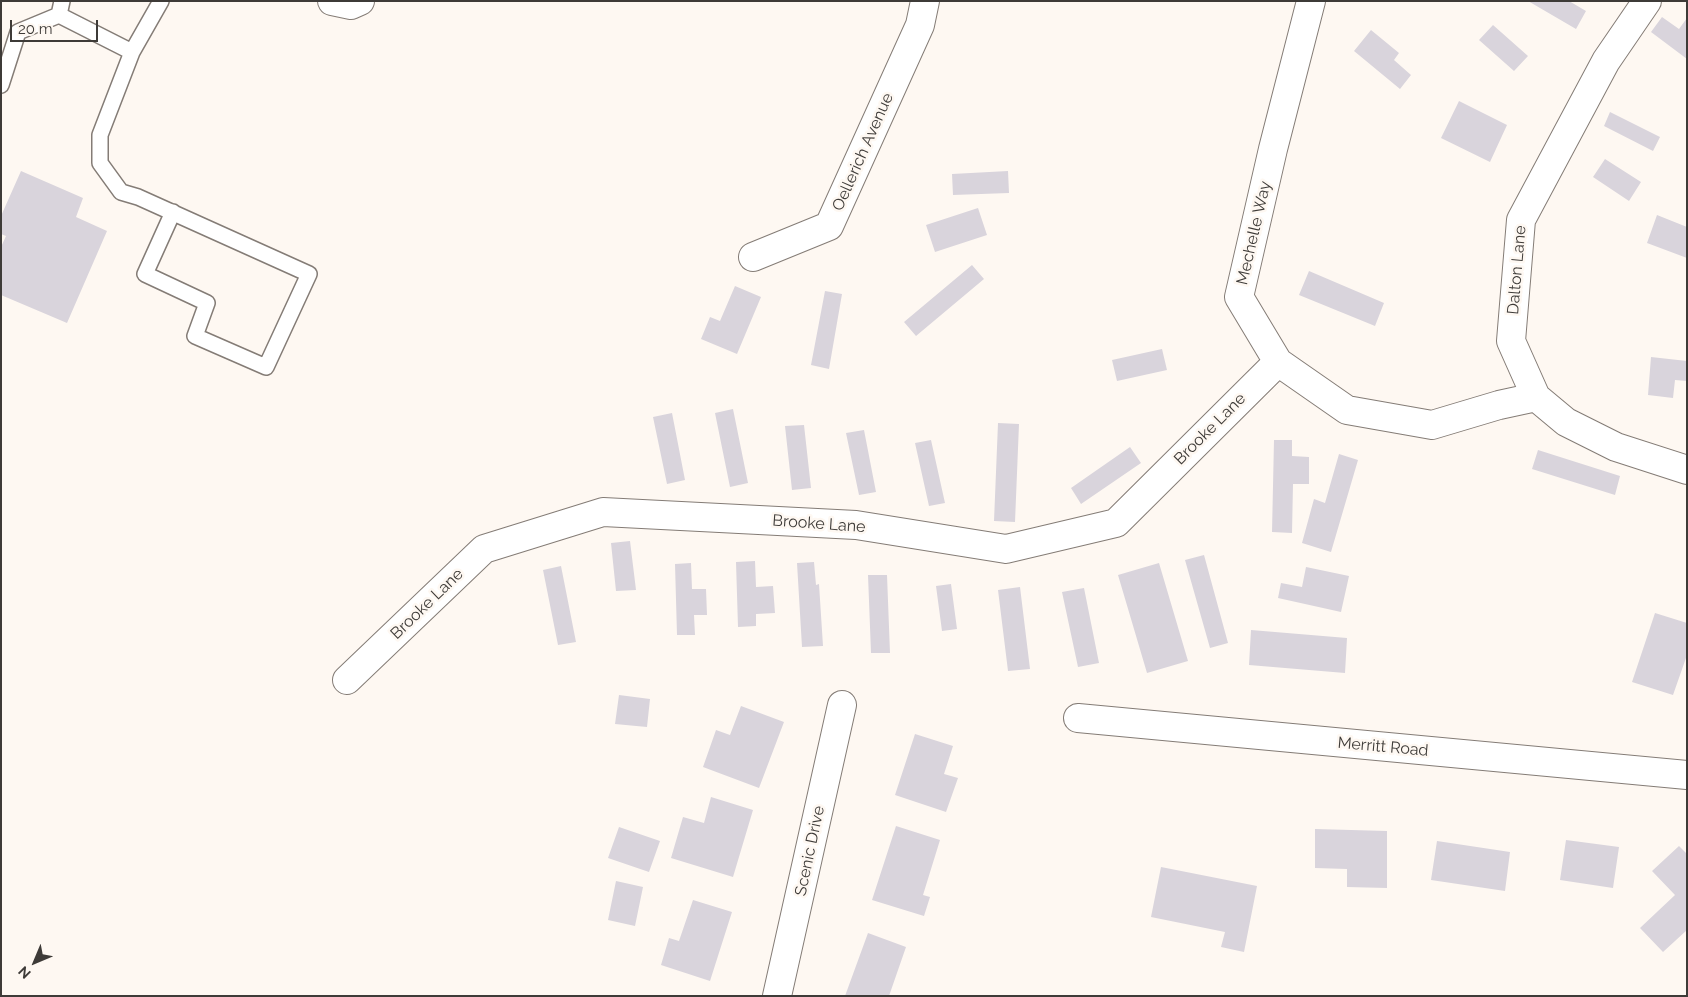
<!DOCTYPE html>
<style>
body{margin:0}
#map{position:relative;width:1688px;height:997px;overflow:hidden;background:#fef8f2;font-family:Raleway,sans-serif}
canvas{display:block}
.frame{position:absolute;inset:0;border:2px solid #3e3b38;pointer-events:none}
.north{position:absolute;left:10px;top:937px;width:50px;height:50px;-webkit-text-stroke:4px #fef8f2;paint-order:stroke;rotate:225deg;font-size:14px;font-weight:700;line-height:20px;text-align:center;color:#3e3b38}
.north::after{content:'';display:block;margin:auto;width:18px;height:22px;background:#3e3b38;clip-path:polygon(50% 0,100% 100%,50% 72%,0 100%)}
.scale{position:absolute;left:10px;top:20px;width:88px;height:22px;box-sizing:border-box;border:2px solid #3e3b38;border-top:0;padding-left:6px;font-size:15px;line-height:18px;white-space:nowrap;color:#3e3b38;-webkit-text-stroke:4px #fef8f2;paint-order:stroke}
</style>
<div id="map">
<canvas width="1688" height="997"></canvas>
<div class="frame"></div>
<div class="north">N</div>
<div class="scale">20 m</div>
</div>
<script>
const ctx = document.querySelector('canvas').getContext('2d');
ctx.lineJoin = 'round';
function fillPath(path, color) { ctx.fillStyle = color; ctx.fill(path, 'evenodd'); }
function strokePath(path, color, width, dash) { ctx.strokeStyle = color; ctx.lineWidth = width; ctx.lineCap = dash ? 'butt' : 'round'; ctx.setLineDash(dash || []); ctx.stroke(path); }
function label(font, color, halo, rows, align = 'center') {
  ctx.font = font + ' Raleway,sans-serif'; ctx.lineWidth = 5; ctx.setLineDash([]); ctx.textBaseline = 'middle'; ctx.strokeStyle = halo; ctx.fillStyle = color; for (const [text, x, y, turn = 0] of rows) {
    ctx.save(); ctx.translate(x, y); ctx.rotate((+turn || 0) * Math.PI / 180); ctx.textAlign = isNaN(turn) ? turn : align; if (halo) ctx.strokeText(text, 0, 0); ctx.fillText(text, 0, 0); ctx.restore();
  }
}
const building = new Path2D(`
 M1528 1H1569L1586 11 1576 29Z
 M1662 17 1679 29 1687 18V59L1651 32Z
 M1493 25 1528 56 1514 71 1479 40Z
 M1371 30 1399 53 1394 60 1411 75 1400 89 1354 51Z
 M1459 101 1507 125 1490 162 1441 138Z
 M1610 112 1660 137 1653 151 1604 126Z
 M1605 159 1641 182 1629 201 1593 177Z
 M21 171 83 198 76 217 107 231 67 323 1 295V247L6 236 1 234V216Z
 M1008 171 1009 193 953 195 952 174Z
 M978 208 987 235 935 252 926 225Z
 M1657 215 1687 227V258L1647 243Z
 M972 265 984 279 916 336 904 322Z
 M1309 271 1384 303 1375 326 1299 295Z
 M735 286 761 297 737 354 701 339 710 317 720 321Z
 M825 291 842 294 829 369 811 365Z
 M1162 349 1167 370 1117 381 1112 360Z
 M1651 357 1687 361V381L1675 380 1673 398 1648 395Z
 M733 409 748 483 730 487 715 413Z
 M672 413 685 480 667 484 653 417Z
 M998 423 1019 424 1015 522 994 521Z
 M804 425 811 488 792 490 785 426Z
 M864 430 876 492 859 495 846 433Z
 M931 440 945 503 929 506 915 443Z
 M1274 440H1292V456L1309 457V484H1293L1292 533 1272 532Z
 M1130 447 1141 463 1081 504 1071 488Z
 M1538 450 1620 476 1615 495 1532 469Z
 M1339 454 1358 460 1331 552 1302 543 1314 499 1325 503Z
 M630 541 636 590 616 591 611 543Z
 M1204 555 1228 643 1210 648 1185 560Z
 M755 561 756 587 773 586 775 613 756 614V626L738 627 736 562Z
 M814 562 816 585 819 584 823 646 802 647 797 563Z
 M691 563 692 589H706L707 615H694L695 635H677L675 564Z
 M1159 563 1188 661 1147 673 1118 575Z
 M561 566 576 642 558 645 543 570Z
 M1306 567 1349 576 1341 612 1278 598 1281 583 1302 587Z
 M868 575H887L890 653H871Z
 M951 584 957 629 942 631 936 586Z
 M1020 587 1030 669 1008 671 998 590Z
 M1084 588 1099 663 1078 667 1062 592Z
 M1655 613 1687 623V655L1673 695 1632 682Z
 M1251 630 1347 638 1345 673 1249 665Z
 M619 695 650 699 647 727 615 724Z
 M741 706 784 722 759 788 703 767 716 730 730 735Z
 M915 734 953 746 944 774 958 778 946 812 895 795Z
 M711 797 753 810 733 877 671 858 683 817 704 823Z
 M896 826 940 840 923 895 930 897 924 916 872 900Z
 M619 827 660 841 649 872 608 858Z
 M1315 829 1387 831V888L1347 887V869L1315 868Z
 M1566 840 1619 847 1613 888 1560 880Z
 M1437 841 1510 852 1505 891 1431 880Z
 M1679 846 1687 854V930L1663 952 1640 928 1675 895 1652 871Z
 M1161 867 1257 886 1244 952 1221 947 1225 932 1151 917Z
 M616 881 643 887 635 926 608 920Z
 M693 900 732 912 710 981 661 965 669 938 679 941Z
 M868 933 906 947 889 996H845Z`);
const lane = new Path2D(`
 M59 15 132 52 100 135V163L121 192 138 197 309 274 266 367 195 336 207 303 145 274 173 212
 M132 52 161 1
 M1 85 18 32 59 15 62 1`);
const street = new Path2D(`
 M332 1 351 5 360 1
 M1311 1 1273 149 1239 297 1278 362 1347 410 1432 425 1499 405 1536 397
 M1647 1 1606 61 1521 220 1511 341 1536 397 1566 422 1616 447 1687 470
 M753 257 829 226 920 25 925 1
 M347 680 484 549 603 512 856 525 1006 549 1116 523 1278 362
 M1078 718 1687 775
 M777 996 842 705`);
const streetNames = [
 ["Oellerich Avenue",863,152,-66],
 ["Mechelle Way",1254,233,-77],
 ["Dalton Lane",1517,270,-85],
 ["Brooke Lane",1210,429,-45],
 ["Brooke Lane",819,524,4],
 ["Brooke Lane",427,604,-44],
 ["Merritt Road",1383,747,5],
 ["Scenic Drive",810,851,-78]
];
fillPath(building, '#d9d4dc');
strokePath(lane, '#847c76', 18);
strokePath(street, '#847c76', 30);
strokePath(lane, '#fff', 15);
strokePath(street, '#fff', 28);
label('16px', '#3e3b38', '#fef8f2', streetNames);
</script>
